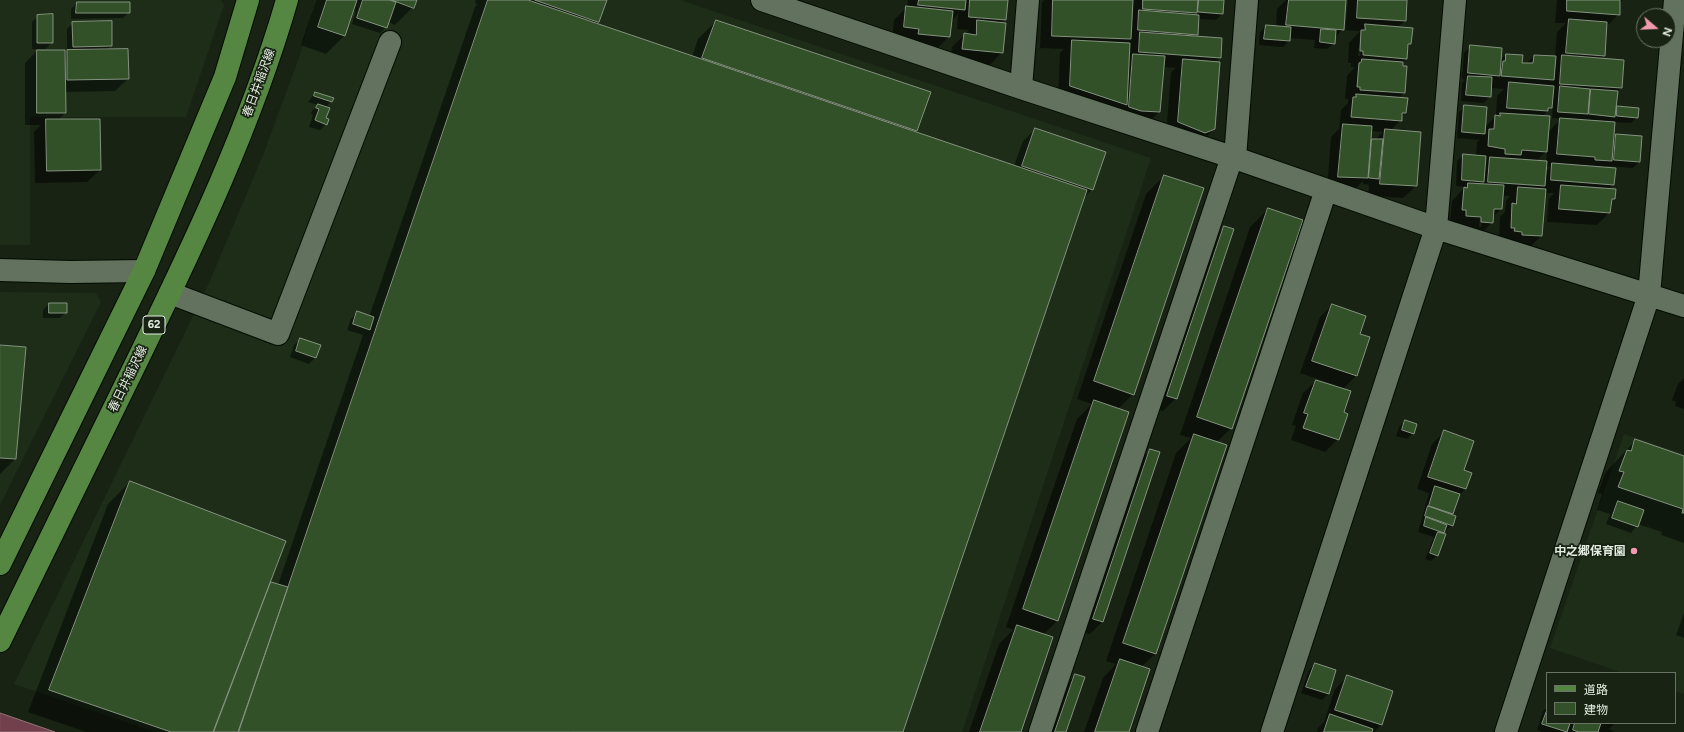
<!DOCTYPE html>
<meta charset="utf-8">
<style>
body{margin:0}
#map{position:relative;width:1684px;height:732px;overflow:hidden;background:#182314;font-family:Figtree,"Noto Sans JP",sans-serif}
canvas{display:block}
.legend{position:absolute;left:1546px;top:672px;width:130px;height:52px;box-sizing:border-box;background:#182314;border:1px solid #6a7466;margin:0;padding:5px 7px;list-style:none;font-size:12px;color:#e5ede2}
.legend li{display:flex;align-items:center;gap:8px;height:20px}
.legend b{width:20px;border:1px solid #6a7466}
.north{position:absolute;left:1636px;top:8px;width:40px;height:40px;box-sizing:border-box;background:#182314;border:1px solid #6a7466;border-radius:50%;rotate:109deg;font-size:11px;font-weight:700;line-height:16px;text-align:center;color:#e5ede2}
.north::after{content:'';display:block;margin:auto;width:14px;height:18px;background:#f29aaf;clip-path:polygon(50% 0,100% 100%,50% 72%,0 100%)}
</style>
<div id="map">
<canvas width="1684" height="732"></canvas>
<ul class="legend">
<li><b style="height:5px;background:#558742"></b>道路</li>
<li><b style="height:11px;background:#335129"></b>建物</li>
</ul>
<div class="north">N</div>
</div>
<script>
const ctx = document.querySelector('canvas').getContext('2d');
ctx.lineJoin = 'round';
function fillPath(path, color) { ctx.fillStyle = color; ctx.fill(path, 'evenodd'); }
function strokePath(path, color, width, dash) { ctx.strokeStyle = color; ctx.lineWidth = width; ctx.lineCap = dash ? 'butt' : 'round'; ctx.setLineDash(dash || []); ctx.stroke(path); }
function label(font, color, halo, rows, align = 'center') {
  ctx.font = font + ' Figtree,"Noto Sans JP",sans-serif'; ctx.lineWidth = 3.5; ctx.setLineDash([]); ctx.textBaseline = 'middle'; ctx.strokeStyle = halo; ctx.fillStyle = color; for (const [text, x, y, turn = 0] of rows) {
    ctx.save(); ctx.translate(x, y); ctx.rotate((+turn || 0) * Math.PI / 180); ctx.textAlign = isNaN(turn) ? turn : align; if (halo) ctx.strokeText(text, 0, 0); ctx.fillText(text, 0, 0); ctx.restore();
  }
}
const built = new Path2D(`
 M0 0H221L224 5 186 117H30V245H0Z
 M315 0H680L1151 158 962 732H155L14 684 209 283 263 155 300 55Z
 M0 292 96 293 101 302 0 505Z
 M1624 434 1684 454V694L1675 691V673H1623L1550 648Z`);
const water = new Path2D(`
 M0 713 55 732H0Z`);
const shadow = new Path2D(`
 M316 0H416L413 7 395 25 388 22 386 27 380 33 352 24 356 11 352 10 344 36 326 54 301 45Z
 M476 0H606L599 21 596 24 692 57 698 39 716 21 930 93 916 133 1014 166 1023 141 1036 129 1092 189 1084 198 902 732H86L28 712 108 504 130 482 268 587 272 583 278 585 363 335 347 330 351 319 357 313 369 317 475 7 477 4 475 3Z
 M908 0H1007L1005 20 1002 23V52L990 65 950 61 952 47 969 30 957 29 958 14 951 22 949 36 937 49 892 39 894 20 907 7Z
 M1044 0H1223L1222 14 1216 20 1198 19 1197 34 1194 37 1220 58 1215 62 1214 129 1202 141 1166 135 1171 72 1176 68 1163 67 1159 112 1147 124 1058 98 1060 53 1064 49 1040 48 1042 2Z
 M1286 0H1345L1343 29 1334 38V43L1327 49 1314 48 1315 40 1289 38V41L1283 47 1259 45 1260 32 1266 26H1276L1277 9Z
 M1348 0H1406L1405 21 1398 27 1410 43 1407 47 1406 58 1402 63V67H1406L1404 93 1398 99 1405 113 1401 117V120L1390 131 1416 186 1403 198 1368 196 1369 185 1363 184V181L1354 190 1327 189 1331 137 1339 129 1341 110 1348 103V99H1345L1347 76 1355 67H1351V63H1348L1349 43 1360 31 1345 30ZM1360 36H1362L1360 56H1358ZM1371 131 1383 132 1375 140H1372L1370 142Z
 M1557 0H1623L1619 3V14L1606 27 1604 55 1600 59 1623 61 1621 88 1617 92 1615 110 1618 107 1637 117 1631 123 1614 122 1613 138 1616 135 1641 137 1639 162 1633 168 1607 166 1604 168 1613 184 1608 190 1614 198 1610 202 1609 213 1597 225 1547 222 1549 199 1554 193H1545L1541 236 1529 248 1499 240 1500 217 1505 212 1506 201 1510 196H1502L1501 209 1492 218V222L1480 235 1454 228V222H1450L1452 201 1465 187 1456 186 1457 161 1464 155 1476 156 1477 142 1480 140 1457 138 1459 113 1465 106 1485 127 1496 116 1497 96 1504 89 1491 88 1490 96 1484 103 1461 101 1462 83 1465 80 1462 79 1464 53 1470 47 1500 60 1506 55 1521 64H1526L1534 56 1555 57 1557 32 1566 23H1555ZM1553 106 1552 118 1561 119 1548 132 1542 117ZM1547 151 1546 162 1536 161ZM1545 166 1550 167 1545 172ZM1480 217H1482L1481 227H1479Z
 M77 3 129 12 123 18 71 19V9Z
 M38 16 52 42 46 49H32V22Z
 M73 23 111 46 106 51 128 79 115 91 65 92V113L58 120 100 170 87 182 35 183 34 132 41 125H25V63L37 51H64V54L67 51V29Z
 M315 93 332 99 326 108V124L320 130 309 127 313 115 311 114 312 111 318 105 308 102Z
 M1164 176 1133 394 1118 409 1127 413 1057 621 1043 635 1020 732H969L999 644 1013 630 1006 627 1077 419 1092 404 1077 399 1146 194Z
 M1268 209 1231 428 1216 443 1155 654 1141 667 1128 732H1084L1103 678 1116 664 1106 661 1176 453 1191 438 1180 435 1250 227Z
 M1225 227 1176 398 1163 411 1155 408 1212 239Z
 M49 304 66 312 60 318H43V310Z
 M1332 305 1358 334 1369 338 1356 376 1342 390 1343 413 1338 439 1325 452 1291 440 1296 426 1292 425 1303 393 1316 381 1334 387 1335 385 1300 373 1320 317Z
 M301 339 315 358 309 364 290 357 294 345Z
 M0 346 15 459 0 474Z
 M1684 378V409L1675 406 1676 402 1672 400 1678 384Z
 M1405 421 1413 433 1407 439 1396 436 1399 427Z
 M1444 432 1463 470 1471 473 1465 489 1459 495 1452 515V525L1442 534 1438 555 1431 561 1425 559 1434 537 1418 532 1429 493 1417 489 1432 444Z
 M1635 441 1684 457V543L1661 535 1662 532 1638 524 1631 533 1606 524 1610 514 1597 510 1602 494 1598 493 1605 473Z
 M1151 450 1102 622 1090 634 1081 632 1138 462Z
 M1684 613V638L1676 635Z
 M1315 664 1335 671 1328 694 1322 700 1301 693 1309 670Z
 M1075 675 1065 732H1047L1062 688Z
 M1347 677 1392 692 1381 725 1374 732H1317L1318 728 1324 722 1335 689Z
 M1547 708V723H1615L1609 729 1615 732H1568L1571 725 1569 724 1566 732H1542L1537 730 1543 711Z`);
const building = new Path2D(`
 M327 0H357L345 36 318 27Z
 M363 0H389L396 2 387 28 357 18Z
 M392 0H417L414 8Z
 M488 0H528L1087 190 903 732H239Z
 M535 0H607L599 22Z
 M919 0H966L965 10 918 5Z
 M970 0H1008L1006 20 969 17Z
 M1053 0H1133L1131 39 1052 36Z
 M1143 0H1198L1197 13 1143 9Z
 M1199 0H1224L1223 14 1198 12Z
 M1289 0H1346L1344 30 1286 25Z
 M1358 0H1407L1406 21 1357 18Z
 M1567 0H1620V15L1567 11Z
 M77 2H130V13H76Z
 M906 6 953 11 950 37 918 34 919 29 904 27Z
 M1139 10 1199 15 1198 35 1138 30Z
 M53 14V43H37V15Z
 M1569 19 1607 22 1605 56 1566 53Z
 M716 20 931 92 917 131 702 58Z
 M977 20 1006 23 1003 53 962 49 964 33 976 35Z
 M112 21V46L73 47 72 22Z
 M1365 24 1413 28 1411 44H1408L1407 59 1363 55V51H1360L1361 30H1365Z
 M1266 25 1291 27 1290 41 1264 39Z
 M1321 29 1336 30 1335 44 1320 42Z
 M1140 32 1222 38 1221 58 1139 52Z
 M1072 40 1130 43 1127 105 1070 86Z
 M1470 45 1502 48 1500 76 1468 73Z
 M128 49 129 79 67 80V50Z
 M37 50H65L66 113H37Z
 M1133 54 1165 56 1160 112 1141 111 1129 107Z
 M1506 54 1523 55 1522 63H1533L1534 55 1556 56 1554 80 1501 76 1503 61H1505Z
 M1562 55 1624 60 1622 88 1560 84Z
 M1183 59 1220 62 1215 129 1205 133 1178 122Z
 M1362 59 1403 62V66H1407L1405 93 1360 90V87H1357L1359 63 1361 62Z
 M1468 76 1492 77 1491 97 1466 95Z
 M1509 82 1554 86 1552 108H1548V111L1507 108Z
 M1560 86 1590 89 1588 114 1558 112Z
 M1591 89 1618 91 1615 117 1589 114Z
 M315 92 334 98 332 102 314 96Z
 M1356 94 1408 98 1406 113H1402V121L1351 117 1353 97H1356Z
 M318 104 330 108 326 118 329 119 327 125 315 120 319 109 316 108Z
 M1464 105 1487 107 1485 134 1462 132Z
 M1617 106 1639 108 1638 118 1617 116Z
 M1500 113 1550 116 1547 152 1522 150 1521 155 1505 154V149L1488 146 1489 129H1494L1495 115 1500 116Z
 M1560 118 1615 122 1612 161 1595 160V157L1557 154Z
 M46 119H100L101 170 47 171Z
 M1343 124 1372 126 1368 178 1338 177Z
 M1035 128 1106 152 1093 190 1022 166Z
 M1385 129 1421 132 1417 186 1380 184Z
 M1616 134 1642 136 1640 162 1614 160Z
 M1372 139H1383L1379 179 1369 178Z
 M1463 154 1486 156 1484 182 1462 180Z
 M1490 157 1547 161 1545 186 1488 182Z
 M1552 163 1616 168 1614 185 1551 180Z
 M1164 175 1204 188 1134 395 1094 381Z
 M1468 183 1504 185 1502 209H1494L1493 223 1481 222V217L1466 216V210H1462L1464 187 1467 188Z
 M1561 185 1616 189 1615 199H1612L1610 213 1559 209Z
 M1518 187 1546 189 1542 236 1522 235V232L1514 231 1515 228H1511L1512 203 1516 204Z
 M1268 208 1303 220 1232 429 1197 417Z
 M1224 226 1234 229 1177 399 1167 396Z
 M49 303H67V313H49Z
 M1332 304 1366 316 1360 334 1370 337 1357 376 1312 361Z
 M357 311 374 317 370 330 353 324Z
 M300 338 321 345 316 358 296 351Z
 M0 345 26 347 16 459 0 458Z
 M1316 380 1351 391 1344 412 1348 414 1339 440 1303 428 1308 414 1304 413Z
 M1094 400 1129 412 1058 621 1023 609Z
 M1405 420 1417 424 1414 434 1402 430Z
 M1444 430 1474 441 1464 470 1472 473 1466 489 1428 477Z
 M1194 434 1227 445 1156 654 1123 643Z
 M1635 439 1684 456V513H1682L1683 509 1618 487 1624 472 1619 471 1627 450 1631 451Z
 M1150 449 1160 452 1103 622 1093 619Z
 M130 481 286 541 213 732H171L49 690Z
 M1435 486 1460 494 1453 514 1429 506Z
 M1618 501 1644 510 1638 527 1612 518Z
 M1428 506 1456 516 1453 526 1425 516Z
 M1426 517 1447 525 1444 533 1424 526Z
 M1438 532 1446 534 1438 556 1430 553Z
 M271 582 288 587 238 732H214Z
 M1017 625 1053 637 1021 732H980Z
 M1120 659 1150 669 1129 732H1095Z
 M1315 663 1336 670 1329 694 1306 687Z
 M1075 674 1085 677 1066 732H1055Z
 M1347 675 1393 691 1382 725 1335 710Z
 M1547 710V723H1570L1567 732 1542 724Z
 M1330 714 1373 729 1372 732H1324Z
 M1575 723H1601L1598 732H1579L1573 730Z`);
const minor = new Path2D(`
 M762 0 1021 88 1235 158 1436 228 1684 306
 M1021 88 1028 0
 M1235 158 1247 0
 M0 270 70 272 144 271
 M170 293 278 334 390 42
 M1040 732 1232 157
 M1147 732 1326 190
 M1272 732 1436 228 1455 0
 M1506 732 1649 295 1675 0`);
const major = new Path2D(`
 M0 564 144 271 225 77 248 0
 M0 641C46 547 92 453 138 359 195 242 251 125 287 0`);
const markers = [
 [1634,551,4,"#f29aaf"]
];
const shields = [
 [154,325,22]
];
const shieldNames = [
 ["62",154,325]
];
const streetNames = [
 ["春日井稲沢線",259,83,-70],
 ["春日井稲沢線",128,379,-64]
];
const poiNames = [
 ["中之郷保育園",1626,551]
];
fillPath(built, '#1d2d18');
fillPath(water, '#72404c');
strokePath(water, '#947479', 1);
fillPath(shadow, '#0007');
fillPath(building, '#335129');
strokePath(building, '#84927f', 1);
strokePath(minor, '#040c02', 24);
strokePath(major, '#040c02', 24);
strokePath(minor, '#63715f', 22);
strokePath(major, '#558742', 22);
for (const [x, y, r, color] of markers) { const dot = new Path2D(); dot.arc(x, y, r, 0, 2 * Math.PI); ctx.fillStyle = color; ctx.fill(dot); strokePath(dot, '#182314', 1.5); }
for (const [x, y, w] of shields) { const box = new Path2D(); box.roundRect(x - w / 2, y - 9, w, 18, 3); ctx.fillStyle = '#182314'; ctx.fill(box); strokePath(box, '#e5ede2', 1); }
label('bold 11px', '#e5ede2', null, shieldNames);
label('12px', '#e5ede2', '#182314', streetNames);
label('bold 12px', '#e5ede2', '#182314', poiNames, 'right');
</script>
